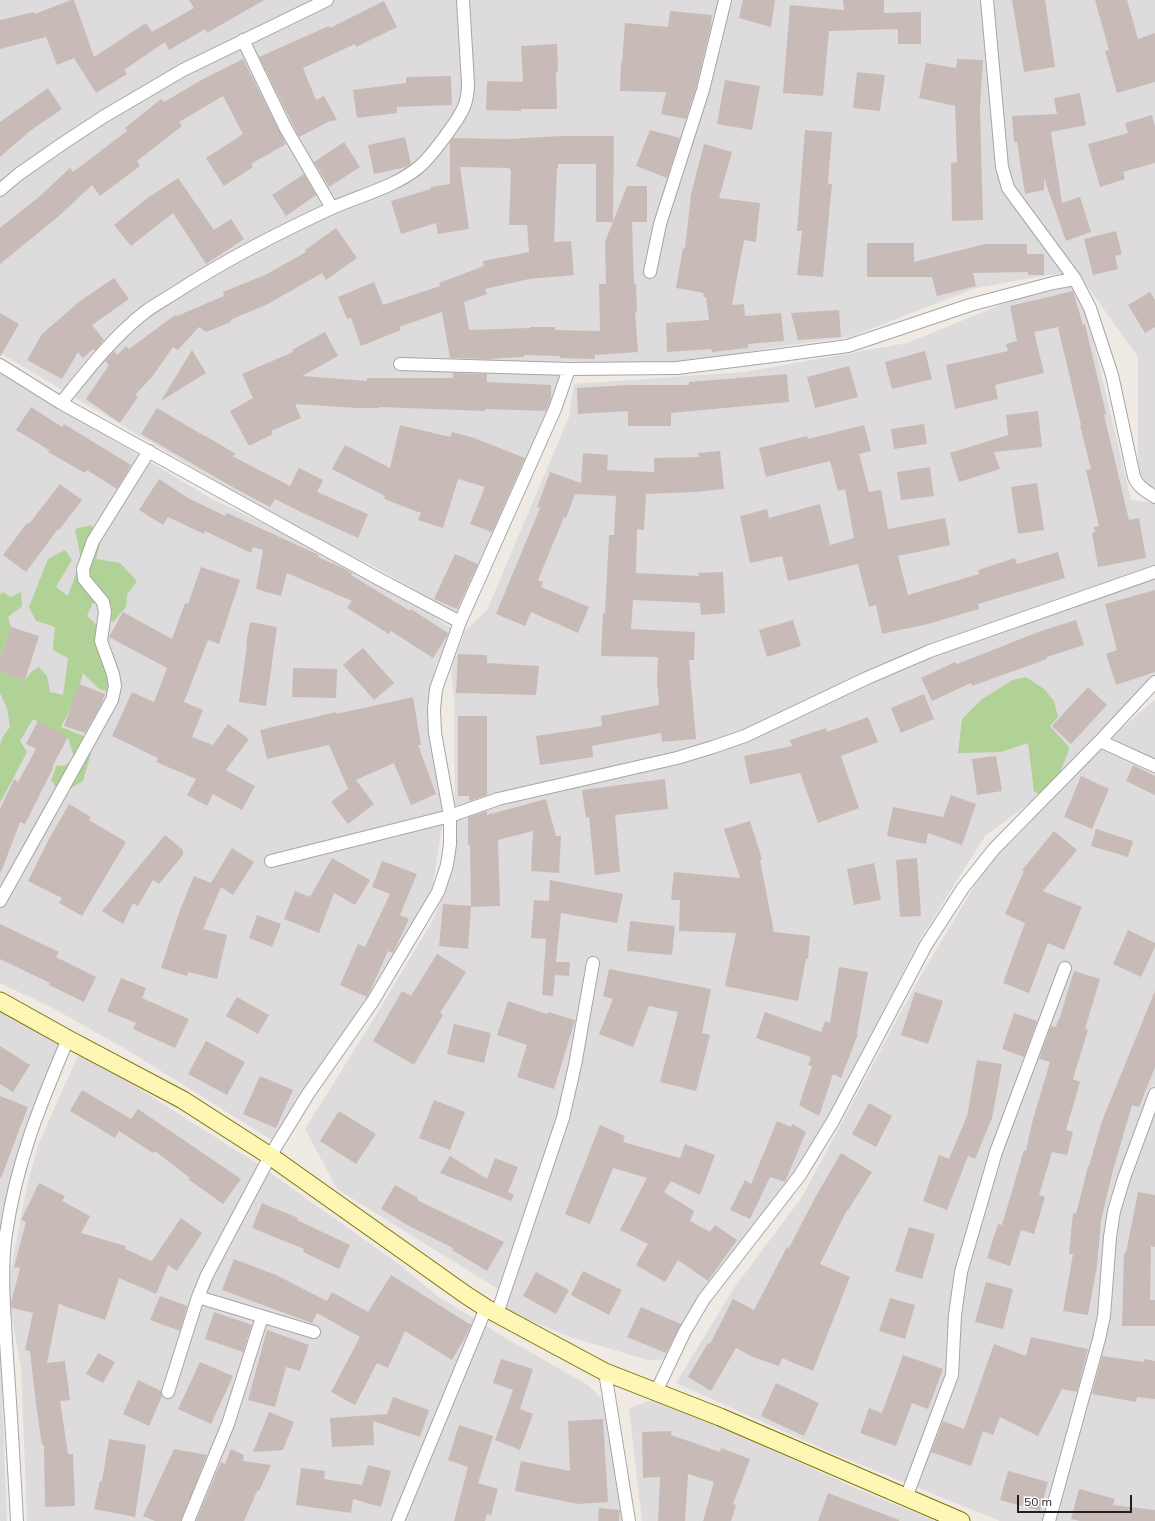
<!DOCTYPE html>
<style>
body{margin:0}
#map{position:relative;width:1155px;height:1521px;overflow:hidden;background:#f0eae4;font-family:Mulish,sans-serif}
canvas{display:block}
.scale{position:absolute;left:1017px;top:1495px;width:115px;height:18px;box-sizing:border-box;border:2px solid #1f1f1f;border-top:0;padding-left:5px;font-size:12px;line-height:14px;white-space:nowrap;color:#1f1f1f;-webkit-text-stroke:3px #fff;paint-order:stroke}
</style>
<div id="map">
<canvas width="1155" height="1521"></canvas>
<div class="scale">50 m</div>
</div>
<script>
const ctx = document.querySelector('canvas').getContext('2d');
ctx.lineJoin = 'round';
function fillPath(path, color) { ctx.fillStyle = color; ctx.fill(path, 'evenodd'); }
function strokePath(path, color, width, dash) { ctx.strokeStyle = color; ctx.lineWidth = width; ctx.lineCap = dash ? 'butt' : 'round'; ctx.setLineDash(dash || []); ctx.stroke(path); }
const residential = new Path2D(`
 M0 0H1155V490L1138 476V357L1078 273 1048 275 976 288 850 337 777 347 672 365 562 361 554 410 459 615 371 565 297 529 0 353Z
 M1073 286 1085 305 1131 500 1155 503V683L1060 772 1031 802 985 836 921 938 827 1118 793 1175 692 1308 670 1359 648 1360 573 1338 506 1311 501 1291 337 1189 305 1129 373 1020 434 918 445 890 455 818 454 700 451 669 465 631 487 610 569 417 574 384 745 372 907 343 1013 300Z
 M0 373 214 500 370 574 454 630 436 665 432 701 445 807 431 897 278 1144 129 1051 51 1007 0 983Z
 M1155 699V1521H1000L832 1453 676 1383 734 1288 802 1197 916 984 985 868 1031 822 1093 755Z
 M0 1012 61 1044 22 1144 0 1264Z
 M80 1051 262 1167 400 1265 436 1295 507 1339 588 1385 607 1404 618 1492 625 1521H27L21 1367 11 1312 10 1274 27 1186 38 1145Z
 M0 1339 7 1521H0Z
 M657 1398 855 1488 935 1521H642L629 1408Z`);
const forest = new Path2D(`
 M91 525 102 536 96 559 120 563 137 581 127 595 126 607 113 622 108 617 112 607 103 599 92 604 87 616 103 631 111 653 119 670V686L110 692 99 689 83 673 77 695 61 727 86 737 91 753 83 781 61 794 51 780 57 765 63 766 75 760 68 738 33 719 20 741 27 752 0 803V746L2 738 10 727 7 708 0 693V672L25 680 32 671 39 667 47 676 50 692 63 695 68 658 53 650 55 627 36 621 29 607 48 559 65 550 72 560 56 587 68 596 81 559 75 529Z
 M3 592 11 597 21 592 22 606 8 617 11 627 0 661V594Z
 M1026 677 1044 689 1054 701 1058 717 1050 726 1068 746 1069 750 1056 782 1043 795 1034 792 1028 743 1001 752 958 753 962 719 982 699 1013 680Z`);
const building = new Path2D(`
 M71 0H74L94 57 146 23 152 32 194 8 189 0H264L207 33 205 29 169 50 165 42 124 70 127 74 96 93 74 58 57 65 46 37 0 49V20L34 12 35 14Z
 M743 0H775L771 27 739 18Z
 M843 0H884V13L921 12V44H898V29L829 31 823 96 783 93 790 5 844 10Z
 M1012 0H1045L1055 67 1024 72Z
 M1095 0H1127L1138 39 1155 33V82L1117 93 1105 51 1109 50Z
 M384 1 397 27 356 47 355 44 303 68 316 100 324 96 337 120 330 121 299 137 259 57 329 26 330 28Z
 M670 11 712 15 711 26 696 88 686 119 661 114 666 92 620 91 621 62H622L625 23 668 27Z
 M557 44 558 72H556L557 109H521V111L486 110 487 81 523 82 521 46Z
 M243 59 286 144 251 164 253 167 224 186 206 158 243 134 223 96 179 122 182 126 137 161 140 166 100 196 92 185 59 216 0 264V228L40 196 70 168 73 172 127 131 125 128 161 99 164 102 203 79Z
 M957 59 983 60 980 108 983 220 952 221 951 163 957 162 955 106 919 98 926 63 956 68Z
 M857 72 885 75 880 111 853 108Z
 M451 76 452 105 397 107V113L357 118 353 90 406 83V77Z
 M725 80 760 86 752 130 717 124Z
 M48 88 62 109 30 131 0 157V122Z
 M1080 93 1086 125 1051 132 1062 203 1080 197 1091 232 1066 241 1044 178V190L1025 194 1017 142H1014L1012 116 1057 114 1054 98Z
 M1152 115 1155 127V163L1123 172 1125 179 1100 187 1088 144 1128 133 1125 123Z
 M650 130 680 138 667 178 636 166Z
 M805 130 832 132 828 184H832L823 277 797 275 802 231H797Z
 M560 136H614L613 222H596V164H558V168H557L554 242 571 241 574 275 529 279 485 289 487 294 464 302 469 330 530 328V327H555V330L600 331 599 284H606L605 242 627 186H647V222H632L634 284H636L637 312H635L638 352 595 355V359L560 358V356L524 355V357L488 359 450 358 442 312 399 327 401 330 361 346 351 318 347 319 338 297 374 282 383 305 440 286 439 283 484 266 483 261 529 252 527 225H509L511 170H510L509 168 460 167 469 229 438 234 436 223 401 234 391 201 431 189V187L450 184V142L453 138 508 139Z
 M405 137 411 164 406 167 374 174 368 145Z
 M344 142 360 167 329 187 314 162Z
 M704 144 732 152 719 198 760 203 756 242 744 240 732 305 744 304 745 316 781 313 784 341 748 344V348L712 352 711 349 667 352 666 323 709 320 706 297H703L704 293 676 288 683 248 685 249 691 194Z
 M304 174 316 195 286 216 272 195Z
 M178 178 214 230 231 219 244 239 206 264 173 213 131 246 114 225 146 199Z
 M336 228 357 258 326 280 322 273 268 304 230 320 231 322 206 332 199 327 178 350 173 347 152 377 135 395 138 397 120 423 86 399 109 365 105 361 114 351 117 355 126 346 129 349 175 315 177 316 224 296 223 292 265 275 306 252 305 250Z
 M1116 231 1122 254 1115 256 1118 269 1093 275 1084 239Z
 M867 243H914V262L985 244H1027V254H1044V275H1028V272L973 273 976 286 937 296 932 277H867Z
 M114 278 129 299 92 325 104 340 95 351 93 349 83 358 78 352 62 379 27 360 42 334 80 301Z
 M1073 291 1083 325 1085 324 1106 414 1104 415 1129 520 1139 518 1146 558 1098 567 1092 533 1095 532 1094 527 1099 526 1086 470 1091 469 1080 426 1081 425 1058 327 1034 332 1044 373 995 385 998 399 955 409 946 365 1008 351 1006 344 1017 341 1010 306Z
 M1150 292 1155 300V327L1145 333 1128 305Z
 M839 310 841 337 798 340 791 313Z
 M0 313 19 324 0 357Z
 M325 332 338 356 302 376 367 381V378H453V373L487 374V382L551 385V398L546 411 485 409V411L379 407V408H357L295 404 301 418 271 431 273 434 249 446 230 411 253 398 242 374 293 352 292 350Z
 M192 350 206 373 161 401Z
 M925 351 932 379 892 389 885 362Z
 M849 366 858 397 815 408 807 377Z
 M787 374 789 402 671 413V426H628V411L578 414 577 388 628 385H689V382Z
 M31 407 62 427 64 424 131 465 117 489 87 470 85 473 48 452 49 450 16 430Z
 M157 408 206 437 204 435 236 454 232 456 290 486 299 468 323 480 317 492 368 514 358 538 301 512 275 499 270 507 236 489 141 434Z
 M1038 411 1042 447 994 452 1000 469 959 482 950 453 1008 435 1006 415Z
 M924 424 927 444 894 449 891 429Z
 M400 425 450 437 452 432 474 438 525 458 492 532 470 524 485 487 458 479 443 528 418 520 421 513 384 499 385 496 332 469 345 445 390 468Z
 M864 425 871 451 859 454 869 492 881 490 888 529 945 518 950 545 898 556 908 595 979 574 978 570 1015 558 1017 564 1058 552 1065 578 978 604 979 609 928 624 882 634 876 605 869 607 858 564 788 581 782 556 750 563 740 516 767 509 769 518 820 504 830 545 854 538 845 489 838 491 830 461 766 477 759 448 807 436 808 439Z
 M720 451 724 489 695 492 646 494 644 530 637 529 636 573 699 576 698 573 723 572 725 613 701 615 700 603 633 600 631 629 695 632 694 660H689L696 739 662 742 661 733 592 746 593 757 540 765 536 736 602 726 601 716 659 705 657 681 658 657 601 656 603 613 605 614 609 535H614L616 496 575 494 566 518 564 517 538 580 543 582 541 587 589 607 578 633 531 612 525 626 496 614 540 508 537 507 550 472 581 483 583 453 608 455 607 470 654 472V458L699 457 698 453Z
 M930 467 934 496 901 500 897 472Z
 M159 479 188 498 225 516 227 513 319 555 318 557 341 567 352 573 351 575 410 611 411 609 448 633 447 636 433 658 391 631 389 634 347 608 352 601 287 573 281 596 256 589 263 550 253 547 251 553 205 531 204 534 168 517 163 525 139 510Z
 M1037 483 1044 530 1018 534 1011 487Z
 M60 484 82 500 59 530 58 529 26 572 3 555 27 523 29 524Z
 M455 554 478 564 457 609 434 599Z
 M201 567 240 580 219 644 208 640 184 702 203 710 192 737 213 745 228 724 249 739 226 770 255 786 242 810 213 794 207 806 187 795 196 779 156 762 158 758 112 736 132 692 154 702 167 668 109 637 123 612 172 639 185 603 188 604Z
 M1155 590V672L1116 685 1106 654 1117 650 1105 604Z
 M793 620 801 646 767 657 759 630Z
 M1076 620 1084 645 1047 657V659L972 686 971 683 932 701 921 678 955 662 957 664 1041 631Z
 M250 622 277 627 266 706 239 702 247 645H246Z
 M11 627 39 636 25 680 0 672V661Z
 M363 648 394 683 374 700 343 665Z
 M458 654 487 655V663L539 666 536 695 456 693Z
 M293 668 337 669 336 698 292 697Z
 M79 684 105 694 101 705 85 733 64 726Z
 M1088 687 1107 705 1071 744 1052 726Z
 M924 694 934 719 901 733 891 708Z
 M413 697 421 745H418L436 794 411 805 394 763 356 780 374 804 348 824 331 802 348 789 329 745 267 759 260 730 336 712V714Z
 M458 716H487V795L469 801V796H458Z
 M868 717 878 742 841 756 859 808 818 823 800 773 750 784 744 756 792 746 790 740 826 728 827 732Z
 M38 721 68 737 52 767 53 768 25 824 20 822 1 872 0 871V809L14 779 18 782 36 749 26 744Z
 M996 756 1002 791 977 795 972 759Z
 M1133 765 1155 776V795L1126 781Z
 M1081 776 1109 789 1092 829 1064 817Z
 M665 779 668 809 615 815 620 872 595 875 589 817 586 818 582 790Z
 M951 795 976 804 962 845 928 833 926 844 887 836 893 807 943 817Z
 M546 799 556 836H561L559 873 531 871 533 831 498 840 500 906 471 907 468 949 439 946 443 904 471 906 470 845H468V817L487 811V815Z
 M69 804 91 817 89 820 126 842 82 916 59 903 62 898 28 881 49 839Z
 M750 821 762 859 760 860 774 932 810 936 808 959H806L798 1001 725 986 736 933 679 931 680 900H671L674 872 740 878 724 829Z
 M1096 829 1133 841 1128 857 1091 846Z
 M1054 831 1077 850 1043 891 1082 907 1064 950 1048 943 1029 993 1003 983 1025 923 1005 914 1024 871 1022 870Z
 M165 835 183 850V855L159 884 153 880 138 906 133 903 123 924 102 911Z
 M232 848 254 862 233 895 221 887 203 929 227 935 217 979 188 972 187 976 161 968 180 910 194 876 211 883Z
 M332 858 370 880 355 905 334 893 319 933 284 919 295 891 310 897Z
 M917 858 921 916 900 917 896 860Z
 M382 861 417 874 400 915 409 919 393 953 388 951 372 987 367 997 340 985 358 944 365 947 390 894 372 887Z
 M874 863 881 900 854 905 847 869Z
 M550 880 623 894 617 923 561 913 556 962H570L569 976 555 975 553 996 542 995 546 939 531 938 534 900 549 901Z
 M257 915 281 924 272 947 249 938Z
 M630 921 675 926 672 955 627 951Z
 M0 924 59 952 56 957 96 977 84 1002 49 985 50 983 0 959Z
 M1128 930 1155 943V947L1141 977 1113 964Z
 M437 954 466 972 440 1013 443 1015 414 1065 373 1041 402 991 411 996Z
 M839 967 868 972 857 1033 858 1034 841 1078 833 1074 819 1116 799 1105 812 1066 808 1065 811 1057 756 1038 765 1012 821 1032 825 1021 830 1023Z
 M609 969 711 989 702 1033 710 1035 696 1091 660 1082 678 1012 649 1006 633 1047 599 1034 613 999 603 996Z
 M1074 971 1100 979 1085 1029 1088 1030 1073 1079 1080 1082 1066 1130 1073 1132 1067 1155 1052 1152 1039 1195 1045 1197 1034 1234 1021 1230 1010 1266 987 1258 998 1224 1002 1225 1024 1150 1026 1151 1032 1123 1050 1062 1039 1059 1051 1026 1056 1027 1058 1020H1059Z
 M121 978 146 988 142 998 189 1019 175 1048 133 1029 136 1023 107 1011Z
 M1155 991V1067L1139 1107 1132 1105 1113 1170 1101 1221 1097 1266 1088 1315 1063 1311 1073 1254H1069L1073 1213 1076 1214 1088 1166H1089L1102 1121Z
 M915 992 943 1001 928 1044 901 1035Z
 M237 997 269 1015 258 1034 226 1016Z
 M508 1001 547 1014 548 1012 575 1020 554 1089 517 1077 527 1045 497 1035Z
 M1014 1013 1037 1021 1024 1057 1002 1049Z
 M454 1024 491 1033 484 1063 447 1054Z
 M206 1041 245 1062 227 1095 188 1074Z
 M0 1046 30 1065 13 1092 0 1084Z
 M977 1060 1002 1064 992 1118 975 1159 968 1156 947 1210 923 1201 939 1155 949 1159 967 1116Z
 M260 1076 293 1090 276 1128 243 1114Z
 M82 1090 131 1119 138 1109 241 1179 223 1204 188 1179 190 1178 155 1151 153 1153 119 1131 115 1138 70 1111Z
 M0 1096 28 1107 1 1178H0Z
 M434 1100 465 1112 450 1150 419 1138Z
 M869 1103 892 1116 876 1147 852 1134Z
 M339 1111 376 1134 356 1164 320 1141Z
 M777 1121 791 1127 792 1124 806 1132 785 1182 770 1177 750 1219 730 1210 745 1180 751 1184Z
 M600 1125 625 1136 623 1142 680 1158 685 1144 715 1155 700 1195 671 1181 664 1192 694 1211 690 1221 710 1232 715 1225 737 1240 708 1281 678 1260 665 1282 636 1265 648 1244 620 1230 647 1178 613 1168 590 1224 565 1214Z
 M841 1153 872 1172 848 1210H847L820 1264 850 1277 813 1371 782 1358 779 1366 753 1357 736 1348 711 1391 688 1377 708 1343 710 1344 733 1299 754 1310 787 1247 789 1248 816 1196Z
 M450 1156 487 1179 495 1158 518 1167 508 1192 514 1195 511 1201 440 1173Z
 M39 1183 65 1196 62 1201 90 1216 81 1233 126 1246 125 1249 152 1261 181 1218 202 1233 177 1271 168 1265 156 1294 119 1278 105 1320 64 1306 59 1303 47 1363 65 1361 70 1400 60 1401 68 1454H73L75 1506 45 1507 44 1445H42L36 1404 30 1351 25 1350 33 1313 12 1308 11 1303 20 1268 14 1267 26 1222 21 1220Z
 M395 1185 418 1198 417 1200 504 1242 487 1271 452 1250 453 1248 409 1226 381 1209Z
 M1138 1192 1155 1195V1247L1151 1246 1150 1300H1155V1326H1122L1124 1253H1126Z
 M262 1203 298 1218 297 1220 350 1245 339 1269 303 1252 304 1249 252 1228Z
 M909 1227 935 1234 922 1279 895 1271Z
 M234 1259 276 1275 327 1301 332 1292 368 1312 391 1275 471 1325 466 1336 452 1360 405 1331 388 1368 377 1363 355 1405 331 1392 360 1337 317 1313 312 1323 222 1290Z
 M583 1271 622 1290 609 1315 571 1295Z
 M536 1272 569 1290 556 1314 523 1296Z
 M986 1282 1013 1289 1003 1329 975 1322Z
 M160 1296 187 1306 180 1331 150 1320Z
 M890 1298 915 1305 905 1339 879 1331Z
 M641 1307 681 1324 666 1353 627 1337Z
 M214 1312 252 1325 243 1352 205 1339Z
 M267 1330 309 1345 300 1371 286 1367 275 1407 248 1400Z
 M1031 1337 1088 1349 1077 1392 1062 1389 1038 1436 1000 1417 993 1435 983 1431 971 1466 931 1452 943 1421 964 1429 994 1344 1026 1356Z
 M98 1353 115 1362 103 1383 86 1374Z
 M903 1355 943 1369 928 1409 912 1403 896 1446 860 1433 869 1408 882 1413Z
 M1102 1356 1144 1362V1359L1155 1361V1399L1137 1397 1136 1402 1092 1394Z
 M501 1359 533 1369 520 1409 533 1414 520 1450 495 1440 513 1390 493 1383Z
 M200 1362 233 1376 211 1424 178 1409Z
 M138 1380 161 1391 162 1396 149 1426 123 1414Z
 M776 1383 819 1403 804 1436 761 1416Z
 M393 1397 429 1410 420 1437 373 1421 374 1445 332 1447 330 1418 387 1414Z
 M269 1412 294 1422 283 1450 253 1452Z
 M603 1419 608 1502 578 1504 515 1491 521 1461 570 1471 568 1421Z
 M459 1425 493 1436 478 1483 498 1489 491 1515 487 1514 485 1521H454L468 1467 448 1460Z
 M671 1431V1435L720 1452 721 1448 750 1459 733 1504 736 1505 731 1521H703L714 1482 688 1474 685 1521H658L660 1477 643 1478 642 1432Z
 M109 1439 146 1445 135 1517 94 1509 100 1481H102Z
 M174 1449 207 1455 181 1521H155L143 1516Z
 M231 1449 244 1455 243 1461 271 1465 259 1491H257L244 1521H196L221 1462 225 1464Z
 M368 1465 391 1471 381 1507 353 1499 351 1513 296 1505 301 1468 325 1471 324 1479 362 1485Z
 M1008 1471 1048 1482 1040 1511 1000 1500Z
 M1079 1489 1115 1499 1113 1505 1155 1510V1521H1080L1071 1519Z
 M828 1493 899 1520V1521H818Z
 M599 1508 620 1510 619 1521H598Z`);
const street = new Path2D(`
 M987 0 1002 167 1008 188 1075 279 1090 308 1112 375 1134 477C1138 487 1146 491 1155 497
 M243 40 285 127 332 208
 M0 190 19 174 62 144 103 117 183 70 327 0
 M650 272 660 224 703 90 725 0
 M400 364 569 369 677 368 781 355 848 346 970 305 1053 283 1075 279
 M0 365 61 403 377 578 460 622
 M61 403C87 371 112 338 145 312 156 304 169 297 181 289 229 258 280 232 332 208 361 195 395 187 419 167 430 158 457 122 463 109 467 101 468 92 468 83L463 0
 M1100 741 1155 766
 M271 861 450 816 498 799 677 758 713 747 745 736 867 678 930 651 1155 572
 M0 901 112 700 115 686 113 674 101 641 105 612 103 602 84 579 83 569 93 541 149 451
 M198 1297 314 1332
 M497 1314 563 1118 575 1065 593 963
 M605 1372 629 1521
 M168 1392 198 1297 207 1275 270 1156 308 1094 373 1001 438 892 447 865 450 844V816L435 733 434 709 436 689 460 622 555 409 569 369
 M656 1392 684 1333 704 1299 800 1175 833 1121 926 945 963 888 994 849 1100 741 1155 682
 M906 1498 952 1375 955 1315 961 1272 996 1152 1065 968
 M17 1521C14 1467 11 1412 7 1358 5 1317 0 1275 6 1234 16 1163 40 1105 68 1039
 M188 1521 228 1424 262 1317
 M398 1521 486 1308
 M1049 1521 1099 1339 1104 1316 1110 1237 1114 1211 1124 1178 1155 1094`);
const secondary = new Path2D(`
 M0 1001 68 1039 183 1100 270 1156 466 1295 486 1308 605 1372 720 1417 961 1521`);
fillPath(residential, '#dddbdc');
fillPath(forest, '#b1d296');
fillPath(building, '#c8bbb7');
strokePath(street, '#a6a6a6', 14);
strokePath(secondary, '#7b7400', 19);
strokePath(street, '#fff', 12);
strokePath(secondary, '#fef6b4', 17);
</script>
